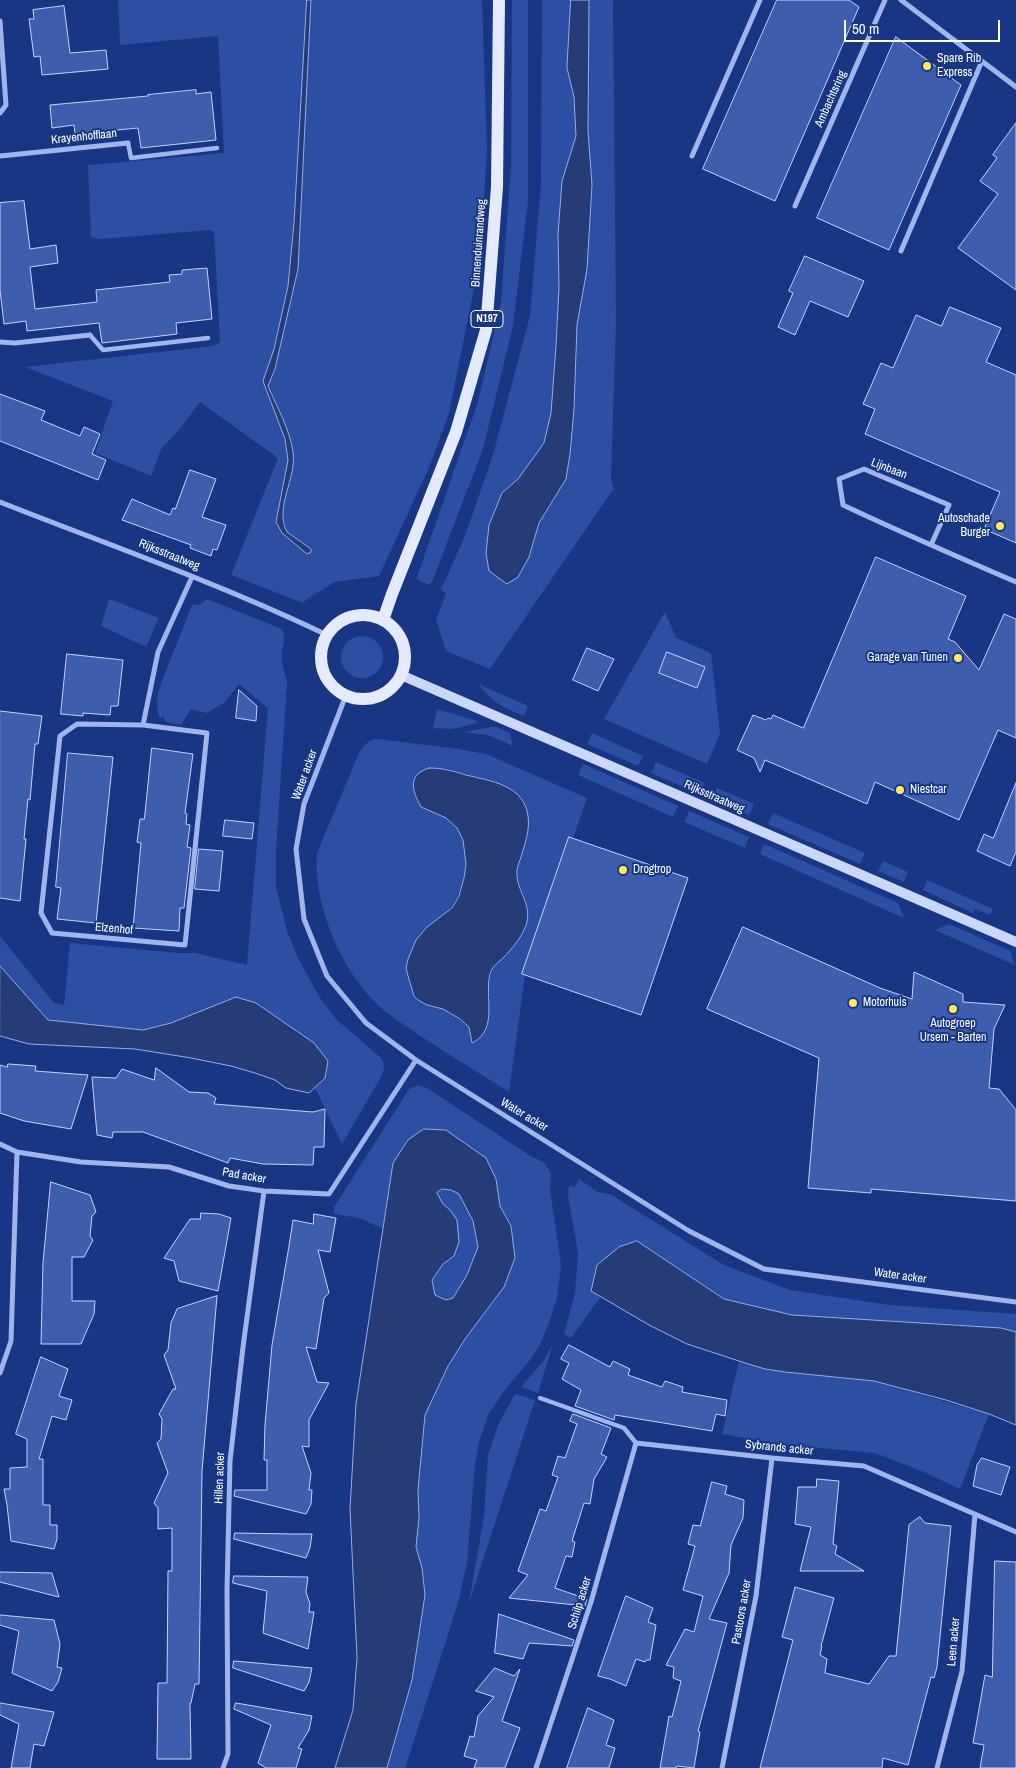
<!DOCTYPE html>
<style>
body{margin:0}
#map{position:relative;width:1016px;height:1768px;overflow:hidden;background:#193685;font-family:"Archivo Narrow",sans-serif}
canvas{display:block}
.scale{position:absolute;left:844px;top:20px;width:156px;height:22px;box-sizing:border-box;border:2px solid #fff;border-top:0;padding-left:6px;font-size:15px;line-height:18px;white-space:nowrap;color:#fff;-webkit-text-stroke:4px #193685;paint-order:stroke}
</style>
<div id="map">
<canvas width="1016" height="1768"></canvas>
<div class="scale">50 m</div>
</div>
<script>
const ctx = document.querySelector('canvas').getContext('2d');
ctx.lineJoin = 'round';
function fillPath(path, color) { ctx.fillStyle = color; ctx.fill(path, 'evenodd'); }
function strokePath(path, color, width, dash) { ctx.strokeStyle = color; ctx.lineWidth = width; ctx.lineCap = dash ? 'butt' : 'round'; ctx.setLineDash(dash || []); ctx.stroke(path); }
function label(font, color, halo, rows, align = 'center') {
  ctx.font = font + ' "Archivo Narrow",sans-serif'; ctx.lineWidth = 4; ctx.setLineDash([]); ctx.textBaseline = 'middle'; ctx.strokeStyle = halo; ctx.fillStyle = color; for (const [text, x, y, turn = 0] of rows) {
    ctx.save(); ctx.translate(x, y); ctx.rotate((+turn || 0) * Math.PI / 180); ctx.textAlign = isNaN(turn) ? turn : align; if (halo) ctx.strokeText(text, 0, 0); ctx.fillText(text, 0, 0); ctx.restore();
  }
}
const green = new Path2D(`
 M118 0H307L294 223 288 286 274 349 263 381 285 439 288 460 276 522 282 533 311 549 287 532C274 507 297 479 293 452 290 430 277 407 268 386L275 369 298 269 311 0H482L487 151 480 259 449 413 428 470 379 576 335 582 307 599 303 603 231 575 278 458 200 402 179 430 161 449 151 476 95 453 113 401 25 367 213 346 220 342 214 232 210 230 100 239 91 237 88 165 224 153 218 36 120 45Z
 M512 0H528V201L513 326 483 449 432 582 428 585 417 579 418 574 478 402 501 302 511 166Z
 M542 0H613L616 322 611 480 614 488 490 669 446 651 436 620 446 593 441 590 466 533 493 455 530 316 541 183Z
 M109 599 159 618 146 647 101 626Z
 M207 599 282 629C286 639 283 643 282 653 281 663 285 673 287 682L276 851V887L287 931 298 958 320 998 336 1019 381 1058C386 1066 384 1071 380 1079L342 1144 315 1088 325 1078 314 1043 256 1003 236 997 171 1023 143 1030 48 1020 0 966V936L54 1003 64 1005 70 943 178 953H195L247 965 268 708 239 684 224 703 207 713 191 709 181 725 166 722 163 716 160 718 158 714 157 700 161 683 192 605 201 604Z
 M665 612 676 638 711 653 720 734 707 764 604 719Z
 M341 657a21 21 0 1 1 42 0a21 21 0 1 1-42 0Z
 M478 684 528 706 524 716C500 706 494 703 478 684Z
 M437 709 478 721 477 723 453 729 433 728Z
 M491 727H497L510 733 513 746 488 735 464 732Z
 M592 733 643 756 638 766 587 744Z
 M377 739 458 749 486 754 587 798 525 975 509 1092C469 1066 428 1043 390 1015 345 981 313 909 317 853L359 753C365 745 367 740 377 739ZM445 768 498 783 528 815V829L517 870 518 882 525 898 528 913 525 929 505 956 493 967 488 985 490 999 469 1027 410 983 408 976 445 914C464 897 474 850 457 828 449 817 433 812 421 807Z
 M656 762 705 783 700 794 651 773Z
 M583 764 678 806 673 817 578 775Z
 M717 788 754 804 749 815 712 799Z
 M689 811 749 837 745 848 684 822Z
 M773 813 865 853 860 864 768 824Z
 M764 844 898 903 904 918 760 854Z
 M883 861 908 872 904 882 878 871Z
 M927 880 993 909 990 915 975 909 973 913 923 890Z
 M949 924 1010 951 1015 965 935 930Z
 M418 1085 427 1088 529 1155 545 1163 551 1174 550 1189 561 1265 557 1298 549 1323 540 1345 530 1360 504 1391 488 1415 479 1442 475 1464 467 1563 458 1603 446 1641 405 1768H387L412 1680 425 1595 422 1568 416 1547 419 1518 418 1490 425 1415 448 1366 465 1339 496 1299 515 1257 511 1226 500 1206 496 1179 408 1140 393 1163 384 1229 359 1218 334 1214V1207L409 1089Z
 M579 1179 598 1192 610 1194 724 1265 790 1290 889 1305 1016 1314V1332L1001 1328 792 1315 724 1299 637 1242 591 1290 601 1296 571 1338 564 1334 575 1293 578 1253 568 1195 569 1186 575 1187Z
 M442 1189 451 1190 459 1194 473 1221 478 1247 467 1275 453 1298 446 1300 435 1295 432 1280 443 1264 454 1256 450 1210 443 1204 437 1193Z
 M553 1343 538 1393 521 1387 544 1360Z
 M739 1361 765 1369 785 1372 874 1381 989 1414 960 1489 924 1472 875 1453 787 1445 722 1434Z
 M515 1394 535 1400 469 1603 484 1516 488 1455 499 1423Z`);
const water = new Path2D(`
 M307 0H311L298 269 275 369 268 386C277 407 290 430 293 452 297 479 274 507 287 532L311 549V552L307 554 282 533 276 522 288 460 285 439 263 381 274 349 288 286 294 223Z
 M571 0H589L588 131 592 185 587 269 577 325 574 409 570 454 566 479 539 523 529 557 518 577 507 584 489 571 486 553 489 525 502 493 518 479 544 443 551 413 556 346 559 287 558 234 562 181 576 136 574 97 567 68Z
 M429 768C444 768 453 771 466 775 491 781 524 785 528 816 530 829 525 844 521 857 520 861 517 866 517 871 515 891 536 906 524 930 520 939 511 950 504 957 498 963 492 966 490 974 484 997 499 1030 472 1043L469 1027 460 1019 443 1009 427 1005 418 1000 414 996 408 976 406 968 408 959 416 940 427 927 452 908 459 896 464 878 466 864 463 840 457 828 446 818 421 807C412 790 407 775 429 768Z
 M0 966 48 1020 143 1030 171 1023 236 997 256 1003 314 1043 328 1061 325 1078 309 1093 286 1088 275 1080 255 1073 231 1066 191 1058 135 1049 29 1044 0 1036Z
 M424 1129 446 1130 486 1158 496 1179 500 1206 511 1226 515 1258 504 1287 465 1339 448 1366 425 1415 418 1490 419 1518 416 1547 422 1568 425 1595 412 1680 387 1768H335L353 1710 357 1658 350 1509 356 1404 393 1163 408 1140ZM442 1189 451 1190 459 1194 473 1221 478 1247 467 1275 453 1298 446 1300 435 1295 432 1280 443 1264 454 1256 459 1242 457 1220 450 1210 443 1204 437 1193Z
 M637 1241 724 1299 792 1315 1001 1328 1016 1332V1425L989 1414 946 1400 874 1381 785 1372 765 1369 739 1361 687 1344 649 1325 591 1291 597 1265 619 1247Z`);
const building = new Path2D(`
 M777 0H849L859 7 775 201 703 169Z
 M64 6 70 53 106 50 108 69 42 75 40 56 34 57 29 19H34L33 10Z
 M896 37 961 85 889 250 817 218Z
 M196 90V94L211 92 216 140 141 148 138 128 75 134 74 125 52 128 50 105 148 96V95Z
 M1016 123V290L958 248 998 194 980 181 997 158 993 155Z
 M24 201 30 249 56 245 58 263 30 267 35 309 97 302 96 290 170 282 169 275 182 274V270L207 268 212 319 176 323 177 334 102 343 99 323 27 331 26 321 4 324 0 290V203Z
 M805 256 864 281 848 317 810 301 795 335 778 327 793 293 789 291Z
 M950 307 1001 328 986 362 1016 375V543L984 529 1000 492 865 434 875 409 863 404 881 363 893 368 916 315 941 326Z
 M0 394 45 411 41 420 80 436 84 427 100 434 92 454 106 460 98 480 0 441Z
 M190 470 216 479 202 517 226 525 217 550 213 549 211 556 190 548 191 545 122 520 132 499 170 515 173 508 175 509Z
 M876 557 966 596 948 639 955 642 979 670 1004 614 1016 619V738L998 730 959 820 875 782 867 804 765 760 760 772 754 758 737 750 753 715 766 720 768 718 771 719 773 715 803 728Z
 M587 648 614 659 598 691 573 680Z
 M667 652 705 667 697 688 659 673Z
 M67 654 123 660 118 706H111L110 715 83 713V716L61 714Z
 M239 690 257 706 256 721 236 718Z
 M0 711 42 716 38 744H35L30 800 28 799 24 839H26L20 901 0 898Z
 M152 748 193 754 185 813 187 814 186 824 190 825 187 847 191 848 184 908H180L179 931 133 928 141 843 137 842 140 819H144Z
 M68 753 113 757 96 923 57 919 61 888 56 887Z
 M1016 783V852L1010 866 977 851 984 834 993 838Z
 M225 820 254 823 252 839 223 836Z
 M569 837 688 878 641 1015 522 974Z
 M199 849 223 851 219 891 195 889Z
 M743 927 880 988 912 999 914 972 963 994V1002L1005 1005 994 1029 989 1088 999 1089 1016 1110V1201L871 1189V1193L808 1188 819 1058 707 1009Z
 M8 1064 36 1066 35 1071 88 1075 71 1129 24 1121 0 1113V1065L7 1067Z
 M156 1068 189 1092 208 1093 216 1098 214 1104 313 1112 325 1109 324 1147H314L313 1165 263 1164 230 1158 228 1163 143 1132H113L112 1138 97 1135 92 1077 116 1078 122 1069 154 1080Z
 M51 1182 90 1195 96 1212 92 1216 90 1236 93 1240 84 1257H72V1301H95L94 1314 81 1344H41L43 1263Z
 M201 1213 219 1214 231 1218 218 1291 179 1281 174 1261 164 1258 190 1219H200Z
 M314 1214 336 1218 330 1252 318 1250 329 1293 324 1298 316 1349 306 1347 317 1382 329 1383 309 1420V1447L302 1446 311 1473 309 1490H312L311 1504 306 1514 234 1496 235 1490H267V1460H264L265 1425 272 1345 289 1246 293 1220 313 1224Z
 M217 1296 202 1471 199 1684H195L191 1703H190L191 1759H157L158 1683H167L168 1571H172V1528L158 1529V1508L154 1503 168 1473 157 1443 161 1439 162 1419 159 1414 173 1389H176L164 1355 168 1350 171 1323 177 1309Z
 M569 1345 610 1367 613 1361 630 1369 628 1375 662 1387 665 1381 683 1387 682 1392 727 1400 725 1416 716 1414 712 1431 615 1415 614 1420 575 1406 581 1390 562 1379 569 1363 561 1359Z
 M41 1357 68 1369 59 1396 72 1400 66 1420 52 1416 39 1459H43V1505H50V1525H57V1539L54 1549 11 1541 7 1505 4 1489H10V1468L27 1467V1439L16 1434Z
 M573 1414 611 1428 601 1454 607 1457 594 1479 590 1504 584 1503 572 1541 575 1542 572 1557 566 1556 555 1588 587 1599 585 1606 509 1598 528 1575 518 1571 540 1509 546 1511 558 1477 552 1475 558 1456 565 1458 577 1424 570 1421Z
 M982 1458 1010 1467 1001 1495 973 1486 977 1465Z
 M817 1479 839 1481 833 1544 837 1546 835 1554 864 1571H800L811 1527 795 1524 798 1487H816Z
 M712 1482 727 1486 725 1494 744 1500 743 1518 731 1545 729 1573 709 1619 727 1623 698 1731 700 1732 694 1768 677 1766 676 1768H660L669 1716 672 1717 681 1681 673 1678 674 1667 666 1665 685 1629 694 1632 703 1596 683 1590 695 1546 688 1544 693 1525 700 1526Z
 M920 1517 925 1523 951 1526 937 1667 934 1678 931 1677 908 1765 883 1758 882 1768H760L793 1640 782 1637 795 1587 834 1598 821 1646H822L820 1655 827 1659 825 1673 869 1684 889 1656H896L909 1525Z
 M235 1533 295 1534H312L310 1548 306 1558 234 1539Z
 M995 1561 1016 1562V1768H980L984 1745 973 1743 985 1675 992 1677Z
 M0 1572 52 1573 59 1597 0 1582Z
 M234 1576 308 1577 306 1592 310 1604 309 1612H314L308 1649 263 1633 267 1591 233 1583Z
 M626 1596 653 1608 648 1622 656 1625 650 1660H646L645 1662 636 1659 626 1686 610 1679 598 1676Z
 M499 1614 574 1640 572 1646 529 1643 523 1659 495 1653Z
 M0 1615 54 1620 60 1644 57 1667 62 1668 58 1682 52 1691 12 1673 19 1631 0 1625Z
 M234 1661 312 1668 309 1682 304 1691 233 1668Z
 M495 1668 514 1676 520 1669 502 1721 520 1728 505 1768H474L477 1760 464 1756 470 1736 474 1737 478 1716 494 1697 476 1691Z
 M0 1703 54 1712 44 1746 34 1744 30 1768H11L19 1724 0 1715Z
 M236 1703 312 1716 309 1730 298 1748 302 1749 296 1768H266L258 1763 271 1725 234 1709Z
 M588 1708 614 1720 606 1745 615 1748 609 1768H567Z`);
const pedestrian = new Path2D(`
 M128 143 131 158 217 148
 M90 335 103 350 208 338
 M540 1398 624 1428 636 1443`);
const minor = new Path2D(`
 M901 0 1016 87
 M0 21 6 105 0 113
 M0 156 128 143
 M692 156 760 0
 M795 206 885 0
 M901 251 982 61
 M0 342 15 343 90 335
 M0 502C109 545 221 584 327 635
 M931 545 949 505 864 469 839 479 843 505C900 532 958 557 1016 582
 M346 695 304 804 296 849 304 919 327 976 366 1023 416 1060 689 1231 764 1269 1016 1302
 M77 724 143 725 207 733 185 945 52 933 41 913 60 736Z
 M143 725 158 652 192 577
 M0 1144 17 1152 81 1162 169 1167 229 1186 264 1191 329 1194 416 1060
 M0 1373 11 1341 17 1152
 M223 1768 228 1754 227 1590 230 1461 243 1347 264 1191
 M536 1768 591 1602 636 1443 772 1458 864 1466 1016 1532
 M722 1768 756 1596 772 1458
 M937 1768 962 1671 975 1514`);
const secondary = new Path2D(`
 M401 675 1016 942`);
const primary = new Path2D(`
 M321 657a42 42 0 1 1 84 0a42 42 0 1 1-84 0Z
 M383 620 392 594 456 432 486 330 497 187 499 0`);
const markers = [
 [927,66,5,"#ffea5a"],
 [1000,526,5,"#ffea5a"],
 [958,658,5,"#ffea5a"],
 [900,790,5,"#ffea5a"],
 [623,870,5,"#ffea5a"],
 [853,1003,5,"#ffea5a"],
 [953,1009,5,"#ffea5a"]
];
const shields = [
 [487,319,32]
];
const shieldNames = [
 ["N197",487,319]
];
const poiNames = [
 ["Spare Rib",937,59],
 ["Express",937,73],
 ["Autoschade",990,519,"right"],
 ["Burger",990,533,"right"],
 ["Garage van Tunen",948,658,"right"],
 ["Niestcar",910,790],
 ["Drogtrop",633,870],
 ["Motorhuis",863,1003],
 ["Autogroep",953,1024,"center"],
 ["Ursem - Barten",953,1038,"center"]
];
const streetNames = [
 ["Ambachtsring",831,99,-66],
 ["Krayenhofflaan",84,137,-6],
 ["Binnenduinrandweg",479,243,-86],
 ["Lijnbaan",889,469,21],
 ["Rijksstraatweg",169,555,22],
 ["Water acker",305,775,-70],
 ["Rijksstraatweg",714,797,24],
 ["Elzenhof",114,929,5],
 ["Water acker",524,1115,31],
 ["Pad acker",244,1176,10],
 ["Water acker",900,1276,8],
 ["Sybrands acker",779,1448,6],
 ["Hillen acker",220,1478,-88],
 ["Schilp acker",580,1603,-73],
 ["Pastoors acker",742,1612,-80],
 ["Leen acker",954,1642,-85]
];
fillPath(green, '#2c4ea3');
fillPath(water, '#273c76');
strokePath(water, '#92adee', 1);
fillPath(building, '#3e5dac');
strokePath(building, '#c4d3f9', 1);
strokePath(pedestrian, '#9fb5ec', 4.5);
strokePath(minor, '#9fb5ec', 5);
strokePath(secondary, '#cbd7f9', 10);
strokePath(primary, '#e4eaff', 12);
for (const [x, y, r, color] of markers) { const dot = new Path2D(); dot.arc(x, y, r, 0, 2 * Math.PI); ctx.fillStyle = color; ctx.fill(dot); strokePath(dot, '#193685', 2); }
for (const [x, y, w] of shields) { const box = new Path2D(); box.roundRect(x - w / 2, y - 8.5, w, 17, 4); ctx.fillStyle = '#193685'; ctx.fill(box); strokePath(box, '#fff', 1); }
label('bold 11px', '#fff', null, shieldNames);
label('12px', '#fff', '#193685', poiNames, 'left');
label('12px', '#fff', '#193685', streetNames);
</script>
